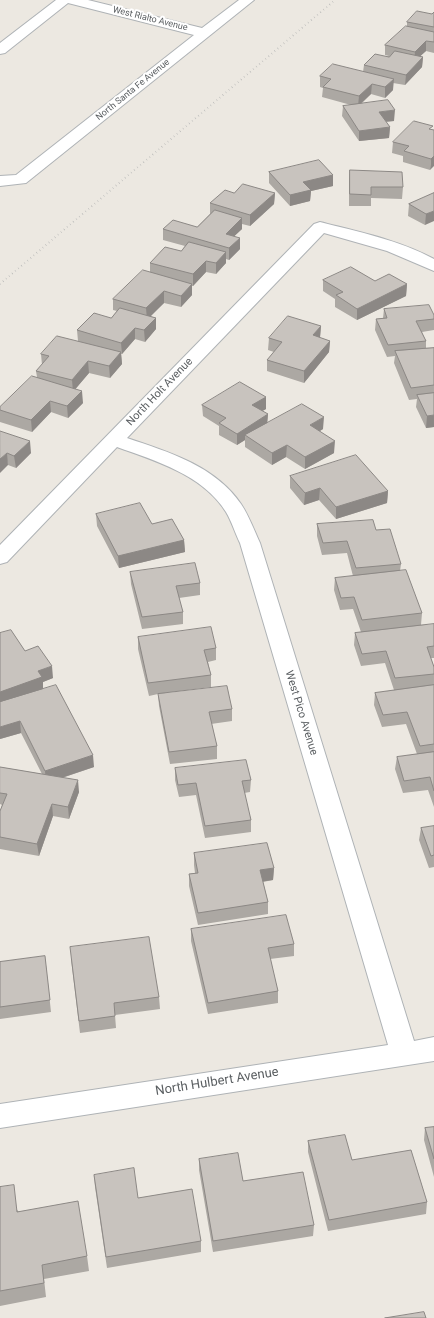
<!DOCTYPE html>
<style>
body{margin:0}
canvas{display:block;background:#ece8e1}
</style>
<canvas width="434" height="1318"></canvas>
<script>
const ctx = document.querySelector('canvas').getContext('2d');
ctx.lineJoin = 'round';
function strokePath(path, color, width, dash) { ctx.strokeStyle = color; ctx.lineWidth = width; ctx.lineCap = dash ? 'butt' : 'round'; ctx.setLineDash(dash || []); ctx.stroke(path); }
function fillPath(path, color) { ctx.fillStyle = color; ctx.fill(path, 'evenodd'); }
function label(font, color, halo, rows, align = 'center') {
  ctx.font = font + ' Roboto,sans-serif'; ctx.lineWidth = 4; ctx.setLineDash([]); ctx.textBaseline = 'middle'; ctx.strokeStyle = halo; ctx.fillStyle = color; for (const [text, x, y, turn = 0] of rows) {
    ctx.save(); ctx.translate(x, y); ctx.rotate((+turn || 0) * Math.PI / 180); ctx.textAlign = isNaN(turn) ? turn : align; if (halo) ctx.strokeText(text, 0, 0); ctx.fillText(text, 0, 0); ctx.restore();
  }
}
const street = new Path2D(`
 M56 0H88L202 28 239 0H254L26 183 0 186V176L16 175 194 35 68 3 5 53 0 54V43Z
 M320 222C359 232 399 240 434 259V271L387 251 324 233 127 438C169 452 215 466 241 504 249 516 254 530 260 543L414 1041 434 1037V1061L0 1128V1104L388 1045 240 543C235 533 232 522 226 512 203 475 156 461 117 447L7 562 0 564V545L314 224Z`);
const rail = new Path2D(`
 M0 284 335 0`);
const wall = new Path2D(`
 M434 12V53L426 51 420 56 423 57 422 67 405 85 393 83V90L385 98 371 94 362 103 394 121 386 122 390 127 389 138 359 141 342 116 343 106 351 105 322 97 323 88 320 87V76L363 72 364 65 389 56 385 55V45L407 26V22L432 14Z
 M432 130H434L430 170 403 162V156L392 153 393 142Z
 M350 170 403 187 402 199 371 198V206H349V181Z
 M269 172 333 175V186L311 191 310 201 290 206 269 183Z
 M234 193H275L274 204 250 226 242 224V229L234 236 240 249 229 260 226 259V263L216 274 206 272 193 286H192V295L181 307 164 303 150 316 156 318V329L145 342 135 339 122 354H121L122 364 110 378 89 373 75 389 83 403 68 418 51 412 32 432 0 422V407L37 377 36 371 42 365 41 354 78 341 77 330 111 318 117 311 113 310V299L150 272V263L181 251 185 246 163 240V229L197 227 210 214V203Z
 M434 193 425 225 408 216 409 204Z
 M323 280 375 281 407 284 406 296 357 320 335 307V299L323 291Z
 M384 309 434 315V330L422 332 426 341V348H434V427L426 428 416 407 417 399 409 400 394 363 395 356 387 357 375 330 376 319 383 318Z
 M321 326 320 338 330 341 329 352 304 383 267 371V360L274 352 268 350 269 338Z
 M266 397V409L262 411 268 414 267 423 323 429 320 431 334 453 305 469 286 457 272 465 245 447V440L237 445 219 435V426L203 416 202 405Z
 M0 431 31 453 16 468 8 465Z
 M290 476 388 491 387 503 336 519 319 500 304 505 290 488Z
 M96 514 152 524 184 540 185 552 119 568 97 526Z
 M317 524 376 530 401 564 400 571 422 613 421 625 434 626V658H431L434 667V807L428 790 403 793 395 769 397 757 417 754 406 724 382 727 374 705 375 693 394 690 385 663 361 666 354 645 355 633 361 632 353 609 340 610 334 590 335 578 353 576 347 553 322 555 317 536Z
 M130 572 200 583V595L179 598 183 612V624L142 629 131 584Z
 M138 637 216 648V660L208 662 211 675V687L165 693 232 709V721L211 724 217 746V759L170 764 159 706 158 694 149 696 138 649Z
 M25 651 53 678 43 682V689L94 767 62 778 79 792 69 819 53 816 39 856 0 849V811L2 805 0 804V767L42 774 21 733 0 739Z
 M175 768 251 780 250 792 244 793 251 820V832L205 838 196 795 179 797 175 780Z
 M434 826V867L429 868 419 840 421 828Z
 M194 853 274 868 273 880 263 882 268 902V914L198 925 189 886V874L195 873 194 865Z
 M191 929 294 944V956L270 959 278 991V1003L208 1014 191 941Z
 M45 956 51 1012 0 1019V962Z
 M71 959 159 997 160 1009 115 1015 116 1028 80 1033Z
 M434 1127V1177L424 1140 425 1128Z
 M308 1141 352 1160 427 1202 426 1214 328 1231 308 1152Z
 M199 1159 243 1181 314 1225 313 1236 213 1252 199 1170Z
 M94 1175 138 1198 201 1241V1252L107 1268 95 1187Z
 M0 1187 18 1211 87 1256 89 1271 44 1279 46 1297 0 1306Z`);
const shadedWall = new Path2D(`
 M426 41V51L414 62 415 52Z
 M423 57 422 67 405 85 406 75Z
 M394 79 393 90 385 98V87Z
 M372 84 371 94 358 106 359 96Z
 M395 110 394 121 379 122V112Z
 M390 127 389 138 359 141V131Z
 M434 156V166L430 170 431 159Z
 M333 175V186L311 191 310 201 290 206V195L303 182Z
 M275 193 274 204 250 226V215Z
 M434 211V221L425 225 426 214Z
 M242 218V229L225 245 226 234Z
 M240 238V249L229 260V248Z
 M226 252V263L216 274V263Z
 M206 261V272L193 286V274Z
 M192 284V295L181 307V296Z
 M407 284 406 296 357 320V309Z
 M164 291V303L147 320 146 308Z
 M156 318V329L145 342 144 330Z
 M321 326 320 337 312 347 313 335Z
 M135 328V339L122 354 121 343Z
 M330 341 329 352 304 383V371Z
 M121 352 122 364 110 378 109 366Z
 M88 361 89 373 73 392 72 380Z
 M82 391 83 403 68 418 67 406Z
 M266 397V409L252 417V405Z
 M50 401 51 412 32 432 31 420Z
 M268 414 267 426 245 435V440L237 445V434Z
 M434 415V427L426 428 427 416Z
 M324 417 323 429 310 437V425Z
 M30 441 31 453 16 468 14 456Z
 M335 441 334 453 305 469V457Z
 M287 445 286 457 272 465V453Z
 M7 453 8 465 0 473V459Z
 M320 488 319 500 304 505 305 493Z
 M388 491 387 503 336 519V507Z
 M184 540 185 552 119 568 118 556Z
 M52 666 53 678 43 682V690L0 705V692L38 671Z
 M20 721 21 733 0 739V727Z
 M93 755 94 767 46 783 45 771Z
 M78 780 79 792 69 819 68 807Z
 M52 804 53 816 39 856 37 844Z
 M274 868 273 880 259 882 260 870Z`);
const building = new Path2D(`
 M417 11 432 14 434 12V27L407 22Z
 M406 26 434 32V42L426 41 415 52 385 45Z
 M395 51 423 57 406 75 364 65 375 54 389 57Z
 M333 64 394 79 385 87 372 84 359 96 323 87 331 79 320 76Z
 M388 100 395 110 379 112 390 127 359 131 343 106Z
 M414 121 433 126 429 129 434 130V156L431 159 404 151 409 146 393 142Z
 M319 160 333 175 303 182 311 190 290 195 269 172Z
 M350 170 402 172 403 187H371V195L350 194Z
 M243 184 275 193 250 215 210 203 225 190 234 193Z
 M434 193V211L426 214 409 204Z
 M215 210 242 218 226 234 240 238 229 248 163 229 173 220 197 227Z
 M189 242 226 252 216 263 206 261 193 274 150 263 165 247 181 251Z
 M351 267 375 281 389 274 407 284 357 309 336 295 343 292 323 280Z
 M143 270 192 284 181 296 164 291 146 308 113 299Z
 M429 305 434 315V319L416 321 426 341 388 345 376 319 387 318 384 309Z
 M120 308 156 318 144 330 135 328 121 343 77 330 94 313 111 318Z
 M288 316 321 326 313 335 330 341 304 371 267 360 282 342 269 338Z
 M57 336 121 352 109 366 88 361 72 380 36 371 49 356 41 354Z
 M434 348V385L411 388 395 351Z
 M32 376 82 391 67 406 50 401 31 420 0 410V407Z
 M240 382 266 397 252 405 268 414 237 434 219 423 226 418 202 405Z
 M434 393V415L427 416 417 395Z
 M302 404 324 417 310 425 335 441 305 457 287 445 272 453 245 435Z
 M0 431 30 441 14 456 7 453 0 459Z
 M356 455 388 491 336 507 320 488 305 493 290 476Z
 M140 503 152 524 172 519 184 540 118 556 96 514Z
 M373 520 376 530 390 529 401 564 356 568 347 541 323 543 317 524Z
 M195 563 200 583 176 586 183 612 142 617 130 572Z
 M406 570 422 613 362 620 354 597 341 598 335 578Z
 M434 624V646L427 647 434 667V674L395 678 386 651 362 654 355 633Z
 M211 627 216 648 204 650 211 675 148 683 138 637Z
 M11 630 25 651 38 646 52 666 38 671 42 677 0 692V633Z
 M56 685 93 755 45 771 20 721 0 727V702Z
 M434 685V744L420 746 407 712 383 715 375 693Z
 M227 686 232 709 209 712 217 746 169 752 158 694Z
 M434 752V791L430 777 404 781 397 757Z
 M246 760 251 780 242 781 251 820 205 826 196 783 178 785 175 768Z
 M0 767 78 780 68 807 52 804 37 844 0 837V811L7 794 0 793Z
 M434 826V855L431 856 421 828Z
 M267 843 274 868 260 870 268 902 198 913 189 874 198 873 194 853Z
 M286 915 294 944 268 948 278 991 208 1003 191 929Z
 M149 937 159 997 114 1003 115 1016 79 1021 70 947Z
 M45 956 50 1000 0 1007V962Z
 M434 1127V1159L425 1128Z
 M345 1135 352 1160 411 1150 427 1202 329 1220 308 1141Z
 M238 1153 243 1181 303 1172 314 1225 213 1241 199 1159Z
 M134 1168 138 1198 192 1189 201 1241 106 1257 94 1175Z
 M14 1185 17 1212 78 1201 87 1256 42 1265 44 1283 0 1291V1187Z
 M424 1312 426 1318H385Z`);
const farStreetnames = [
 ["West Rialto Avenue",150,19,14],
 ["North Santa Fe Avenue",133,90,-39]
];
const streetNames = [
 ["North Holt Avenue",160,392,-46],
 ["West Pico Avenue",301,713,73]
];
const nearStreetnames = [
 ["North Hulbert Avenue",217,1082,-9]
];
strokePath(street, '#afb3b6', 2);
fillPath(street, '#fff');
strokePath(rail, '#b0b1b1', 2, [0.5, 3.5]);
fillPath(wall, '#aca8a3');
fillPath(shadedWall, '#8c8885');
fillPath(building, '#c8c3be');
strokePath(building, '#8c8885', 1);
label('9px', '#5a5e61', '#fff', farStreetnames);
label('11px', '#5a5e61', '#fff', streetNames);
label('13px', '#5a5e61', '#fff', nearStreetnames);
</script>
